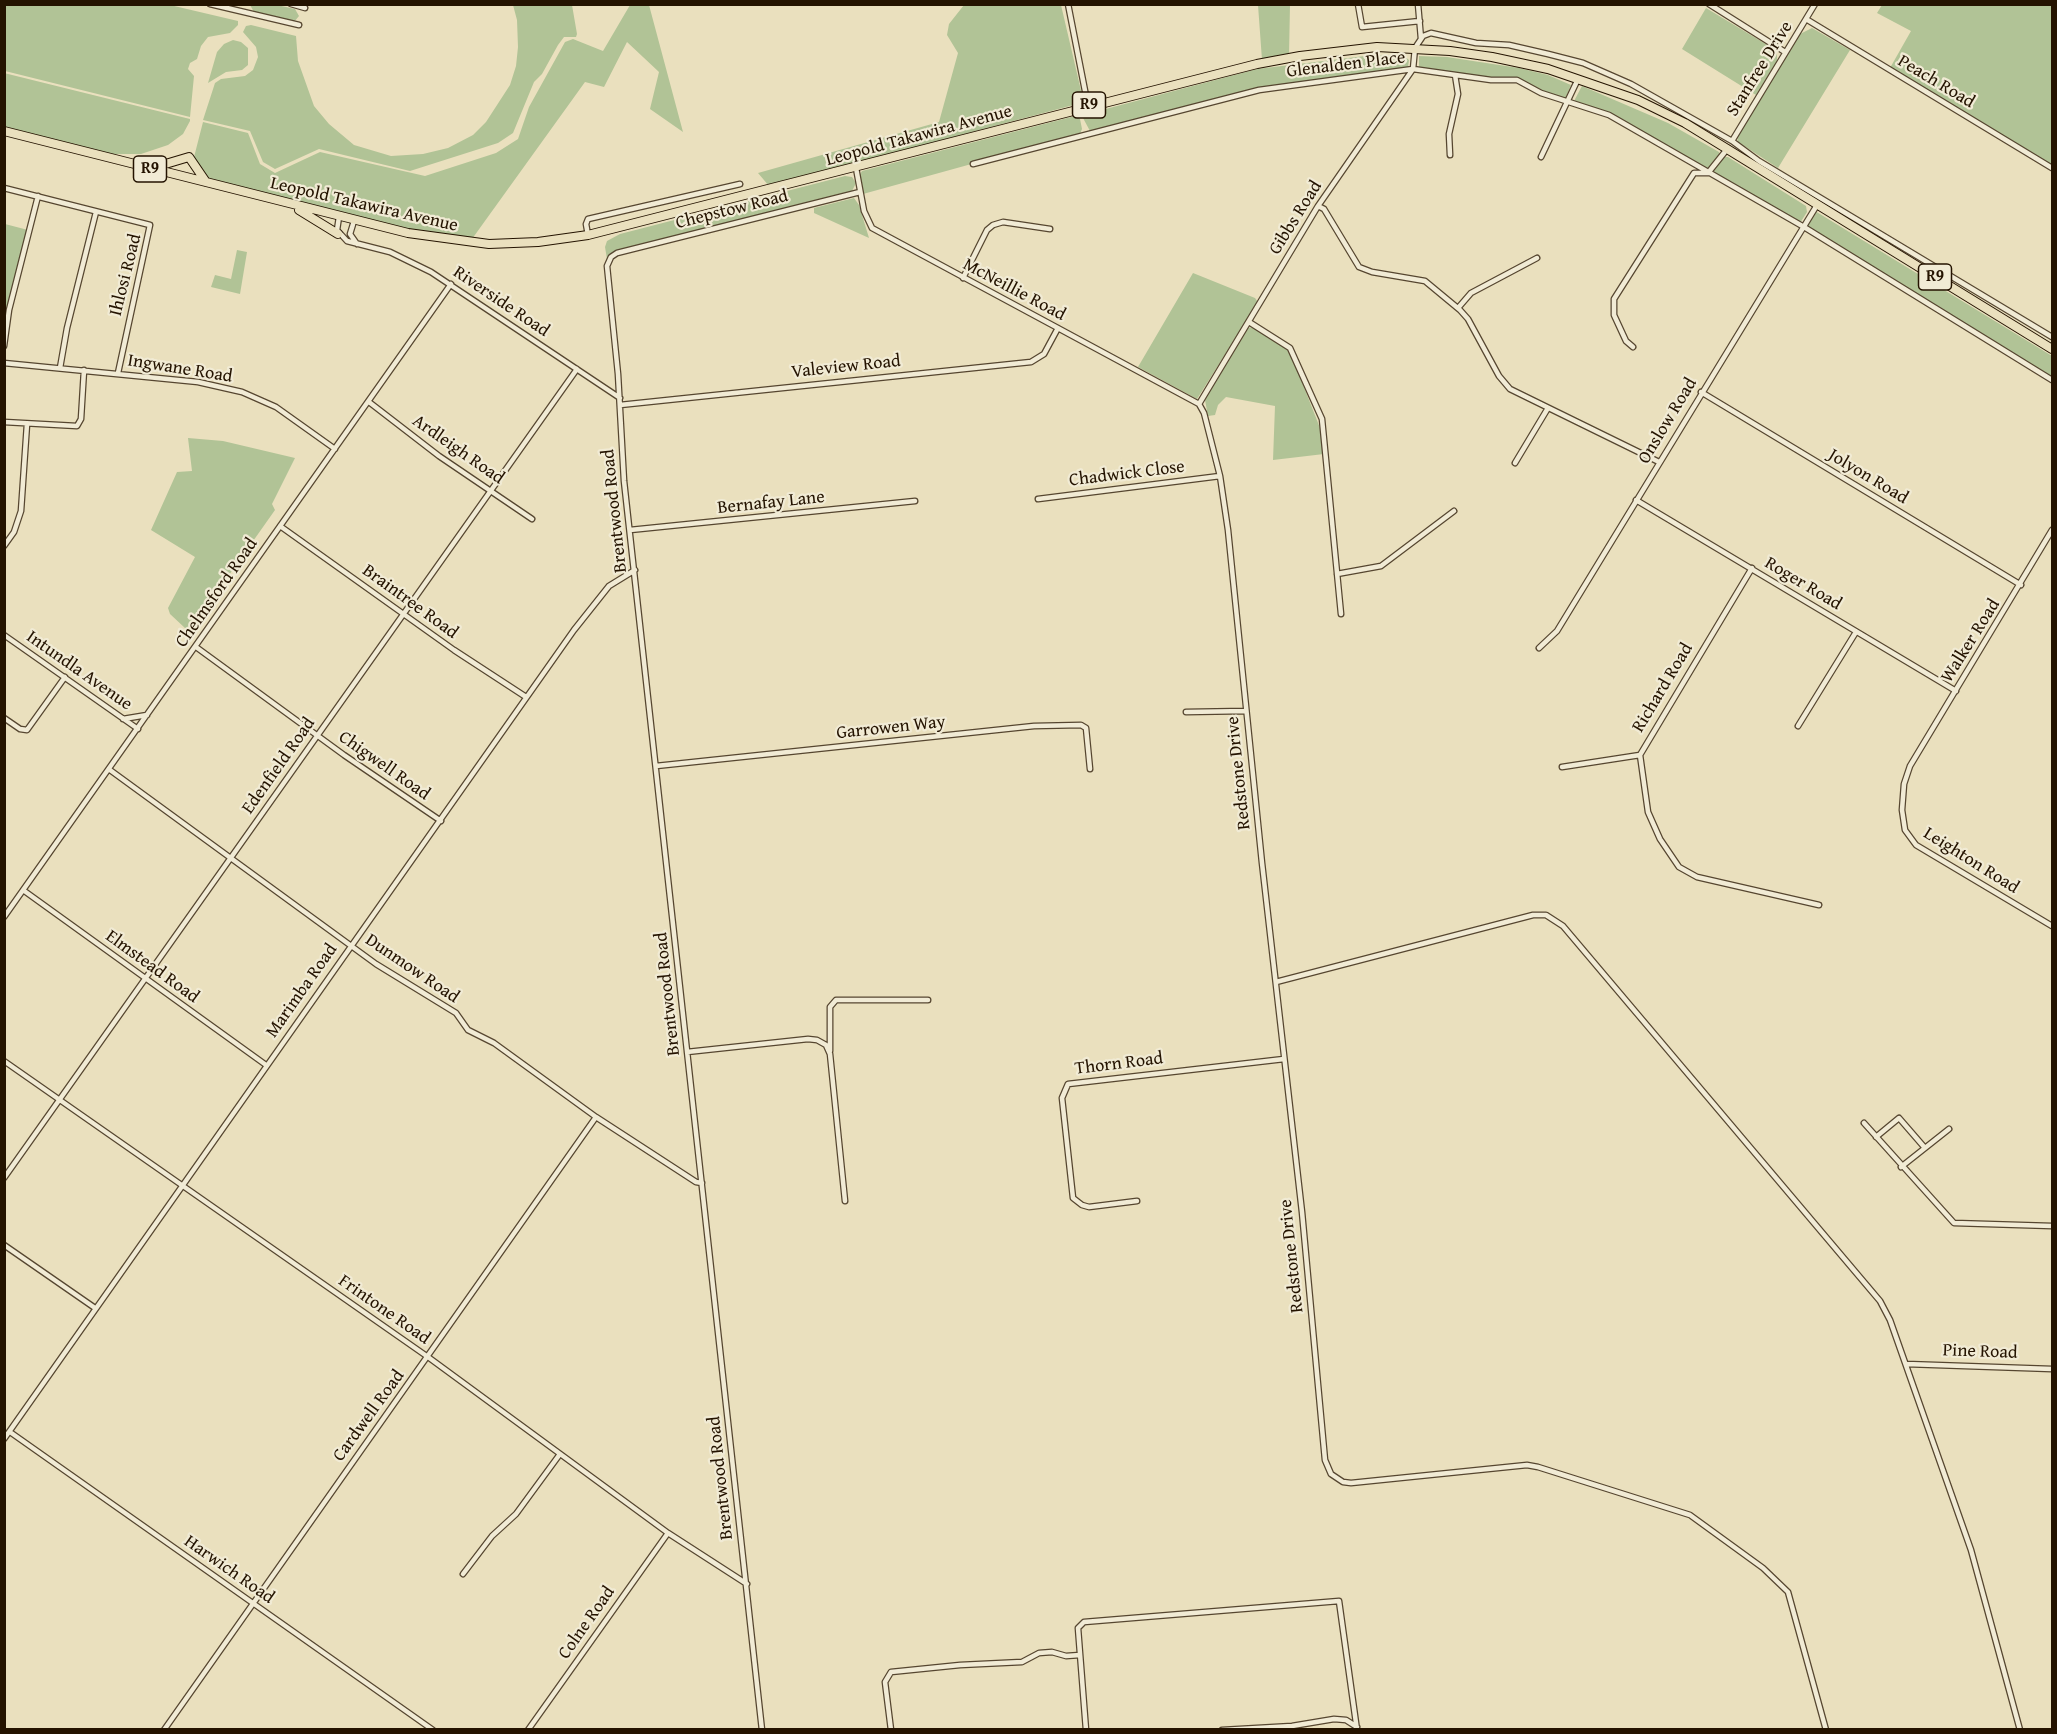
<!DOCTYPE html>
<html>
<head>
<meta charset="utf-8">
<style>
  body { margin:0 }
  #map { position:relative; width:2057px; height:1734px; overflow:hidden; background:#eae0be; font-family:"Gentium Book Plus",serif }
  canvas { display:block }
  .frame { position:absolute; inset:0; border:6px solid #241300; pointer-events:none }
</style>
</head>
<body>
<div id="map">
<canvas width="2057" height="1734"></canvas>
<div class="frame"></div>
</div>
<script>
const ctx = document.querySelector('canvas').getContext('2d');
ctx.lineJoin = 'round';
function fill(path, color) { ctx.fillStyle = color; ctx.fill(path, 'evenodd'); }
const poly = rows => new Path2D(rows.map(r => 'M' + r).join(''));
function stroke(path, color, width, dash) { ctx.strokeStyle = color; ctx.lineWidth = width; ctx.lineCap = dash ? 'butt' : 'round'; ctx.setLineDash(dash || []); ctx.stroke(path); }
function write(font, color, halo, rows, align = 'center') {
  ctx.font = font + ' "Gentium Book Plus",serif'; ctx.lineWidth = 4.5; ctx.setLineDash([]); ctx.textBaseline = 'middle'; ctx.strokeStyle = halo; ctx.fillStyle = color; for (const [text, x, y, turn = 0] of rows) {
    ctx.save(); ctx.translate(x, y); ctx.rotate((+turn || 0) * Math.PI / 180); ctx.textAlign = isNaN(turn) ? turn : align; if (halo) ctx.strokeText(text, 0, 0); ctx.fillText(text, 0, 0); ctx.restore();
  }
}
fill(poly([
  [5,4,170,5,238,21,238,25,230,33,208,37,201,46,197,59,190,63,188,69,194,76,190,117,5,71],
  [250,5,277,5,295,9,299,16,294,22,254,12],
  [513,5,572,5,577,34,576,37,564,37,558,45,542,74,534,82,513,133,498,143,410,171,319,149,275,169,263,162,250,131,203,120,215,83,221,79,245,76,253,70,258,57,256,47,243,32,246,26,251,25,296,36,298,61,314,106,329,124,354,145,391,156,423,154,448,148,473,135,486,122,510,85,516,66,518,47,517,20],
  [630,5,649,5,683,132,650,109,659,72,627,42,604,87,585,82,472,239,415,231,213,181,205,177,193,161,203,122,248,133,260,164,275,173,320,152,425,176,496,153,518,139,529,107,565,42,573,39,603,51],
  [964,5,1061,5,1083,99,1081,103,769,186,758,173,939,122,958,53,947,35,949,24],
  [1258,5,1290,5,1289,56,1262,60],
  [1882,5,2052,5,2052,165,1890,68,1911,31,1877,13],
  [1706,8,1774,49,1777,55,1777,61,1756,95,1682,49],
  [1812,28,1850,50,1778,168,1738,142,1737,137,1800,34],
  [233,40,241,42,248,48,248,65,242,70,226,72,208,83,217,52,224,44],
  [1373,55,1404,56,1409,60,1408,67,1258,88,1090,131,1083,118,1083,115,1257,69],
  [1419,56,1447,57,1519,68,1548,75,1571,85,1565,99,1541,91,1518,79,1491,78,1419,68],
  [4,73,190,119,190,121,183,134,168,145,141,154,111,154,5,129],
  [1582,86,1668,123,1719,152,1719,157,1712,166,1706,170,1610,114,1574,101],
  [1075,116,1080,119,1082,129,1080,134,863,194,859,176,862,171],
  [1724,157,1728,157,1806,206,1807,212,1800,223,1711,173],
  [845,176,852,177,856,183,851,193,610,256,607,259,605,247,607,241,620,234],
  [854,198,859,205,869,238,814,213,814,208],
  [1815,211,2052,356,2052,378,1805,226],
  [5,224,28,230,5,326],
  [237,250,247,252,240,294,211,287,215,275,231,279],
  [1193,273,1255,298,1258,302,1197,399,1138,367],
  [1253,327,1286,347,1291,354,1320,428,1324,454,1273,460,1275,406,1226,397,1218,405,1215,415,1208,416,1205,400,1248,328],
  [188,438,223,441,295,458,272,504,275,510,191,629,185,628,170,614,168,608,195,557,151,530,177,472,192,471]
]), '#b1c396');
const minor = poly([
  [210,4,299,25],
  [291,4,305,8],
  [1068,4,1088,106],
  [1358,4,1362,27,1420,21],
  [1418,4,1421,39],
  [1709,4,1785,52],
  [1806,19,2052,168],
  [1732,141,1815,4],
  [1450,155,1449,134,1458,94,1455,75],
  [1541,157,1578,79],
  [973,164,1259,90,1413,69,1491,80,1517,80,1541,93,1609,115,1804,227,2052,380],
  [856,168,864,211,872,228,1199,404,1204,413,1220,476,1228,530,1262,863,1302,1212,1325,1460,1331,1474,1343,1482,1351,1483,1527,1465,1538,1467,1690,1515,1763,1568,1788,1592,1826,1730],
  [4,188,150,225,118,373],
  [1318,206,1324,209,1359,267,1372,272,1425,281,1460,310,1468,319,1499,376,1510,389,1659,462],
  [339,217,337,230,347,241,390,252,431,272,620,398],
  [354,221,350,234,357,244],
  [588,235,586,224,588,219,740,184],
  [963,278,987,230,993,225,1003,222,1050,229],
  [1458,308,1471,293,1537,258],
  [1249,322,1290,348,1322,419,1341,614],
  [4,346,9,310,38,196],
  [1633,347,1626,341,1614,315,1614,299,1694,173,1708,173,1728,148],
  [4,363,198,382,242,392,276,407,335,449],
  [60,368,67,328,96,212],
  [1701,392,2021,585],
  [369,402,439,456,532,519],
  [1199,404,1318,206,1413,69,1415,48,1423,36,1431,33,1476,43,1509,45,1548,54,1583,63,1631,84,1732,141,1759,161,2052,337],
  [620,405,1031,362,1044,354,1058,328],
  [4,422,77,426,81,419,84,370],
  [1515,463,1548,408],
  [1038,499,1220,476],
  [1636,500,1956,691],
  [280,526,454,650,526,697],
  [630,530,915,501],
  [2052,530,1910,766,1904,784,1902,810,1905,830,1916,845,2052,926],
  [4,546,14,532,21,511,27,424],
  [1337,574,1381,566,1454,511],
  [4,635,138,729],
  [196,647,344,755,441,821],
  [1539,648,1557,631,1817,205],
  [1186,712,1246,711],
  [4,718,20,729,27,730,65,677],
  [123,719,147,715],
  [1798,726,1856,632],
  [1640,755,1648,812,1660,839,1679,867,1697,877,1819,905],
  [656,766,1034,726,1081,725,1086,728,1090,769],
  [1562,767,1640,755,1752,568],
  [110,770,376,964,456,1013,468,1030,494,1043,596,1117,696,1182,702,1183],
  [23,890,266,1065],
  [4,917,451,284],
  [1276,982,1533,915,1546,915,1563,926,1880,1301,1890,1320,1971,1550,2020,1730],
  [830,1051,830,1007,836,1000,928,1000],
  [687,1052,808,1039,817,1040,826,1045,830,1054,845,1201],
  [4,1061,428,1357,668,1533,747,1584],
  [1864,1123,1954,1223,2052,1226],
  [1876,1137,1899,1118,1925,1148],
  [1901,1167,1949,1129],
  [4,1178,577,369],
  [1137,1201,1089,1207,1082,1205,1073,1198,1062,1098,1068,1084,1284,1059],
  [4,1245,95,1308],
  [1906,1364,2052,1369],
  [10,1432,433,1730],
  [4,1439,574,630,609,586,635,570],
  [463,1574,492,1536,516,1514,560,1454],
  [164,1730,596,1117],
  [528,1730,668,1533],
  [762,1730,624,481,618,374,607,266,611,257,617,253,860,192],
  [891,1730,885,1682,891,1672,960,1665,1022,1662,1039,1653,1052,1652,1066,1656,1080,1655],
  [1086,1730,1078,1628,1084,1622,1339,1601,1357,1730],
  [1222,1730,1292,1726,1334,1719,1346,1720,1357,1727]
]);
const trunk = poly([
  [4,131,408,233,489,244,538,242,588,235,1257,64,1300,56,1377,47,1450,51,1492,57,1548,69,1638,100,1685,123,2052,349],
  [152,168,189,157,206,182],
  [299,210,338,234]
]);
stroke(minor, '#564630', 7);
stroke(trunk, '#241300', 10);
stroke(minor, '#f1ebd5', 4.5);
stroke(trunk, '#eae0be', 8);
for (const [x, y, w] of [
  [1089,105,33],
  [150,169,33],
  [1935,277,33]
]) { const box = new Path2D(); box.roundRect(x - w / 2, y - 13, w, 26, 4.5); ctx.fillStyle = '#f1ebd5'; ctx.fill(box); stroke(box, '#241300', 1.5); }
write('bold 16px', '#241300', null, [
  ["R9",1089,105],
  ["R9",150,169],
  ["R9",1935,277]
]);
write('18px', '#241300', '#f1ebd5', [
  ["Glenalden Place",1346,65,-7],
  ["Stanfree Drive",1760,69,-58],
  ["Peach Road",1936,82,31],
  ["Leopold Takawira Avenue",919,136,-15],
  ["Leopold Takawira Avenue",364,205,13],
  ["Chepstow Road",732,210,-14],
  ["Gibbs Road",1296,218,-58],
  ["Ihlosi Road",126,275,-76],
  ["McNeillie Road",1014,290,28],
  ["Riverside Road",501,302,34],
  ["Valeview Road",846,367,-6],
  ["Ingwane Road",180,369,9],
  ["Onslow Road",1668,421,-59],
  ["Ardleigh Road",458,450,35],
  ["Chadwick Close",1127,474,-7],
  ["Jolyon Road",1868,477,31],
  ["Bernafay Lane",771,503,-6],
  ["Brentwood Road",615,511,-96],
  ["Roger Road",1803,584,31],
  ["Chelmsford Road",217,593,-55],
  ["Braintree Road",410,602,36],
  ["Walker Road",1971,641,-58],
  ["Intundla Avenue",79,671,35],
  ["Richard Road",1663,688,-59],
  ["Garrowen Way",891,728,-6],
  ["Edenfield Road",279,766,-55],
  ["Chigwell Road",384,766,35],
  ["Redstone Drive",1239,773,-96],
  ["Leighton Road",1971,861,32],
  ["Elmstead Road",152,967,36],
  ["Dunmow Road",412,969,34],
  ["Marimba Road",302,991,-55],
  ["Brentwood Road",668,994,-96],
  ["Thorn Road",1119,1064,-7],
  ["Redstone Drive",1292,1256,-96],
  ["Frintone Road",384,1310,35],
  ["Pine Road",1980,1352,2],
  ["Cardwell Road",369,1416,-54],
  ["Brentwood Road",721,1478,-96],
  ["Harwich Road",229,1570,35],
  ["Colne Road",587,1623,-55]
]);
</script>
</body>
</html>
